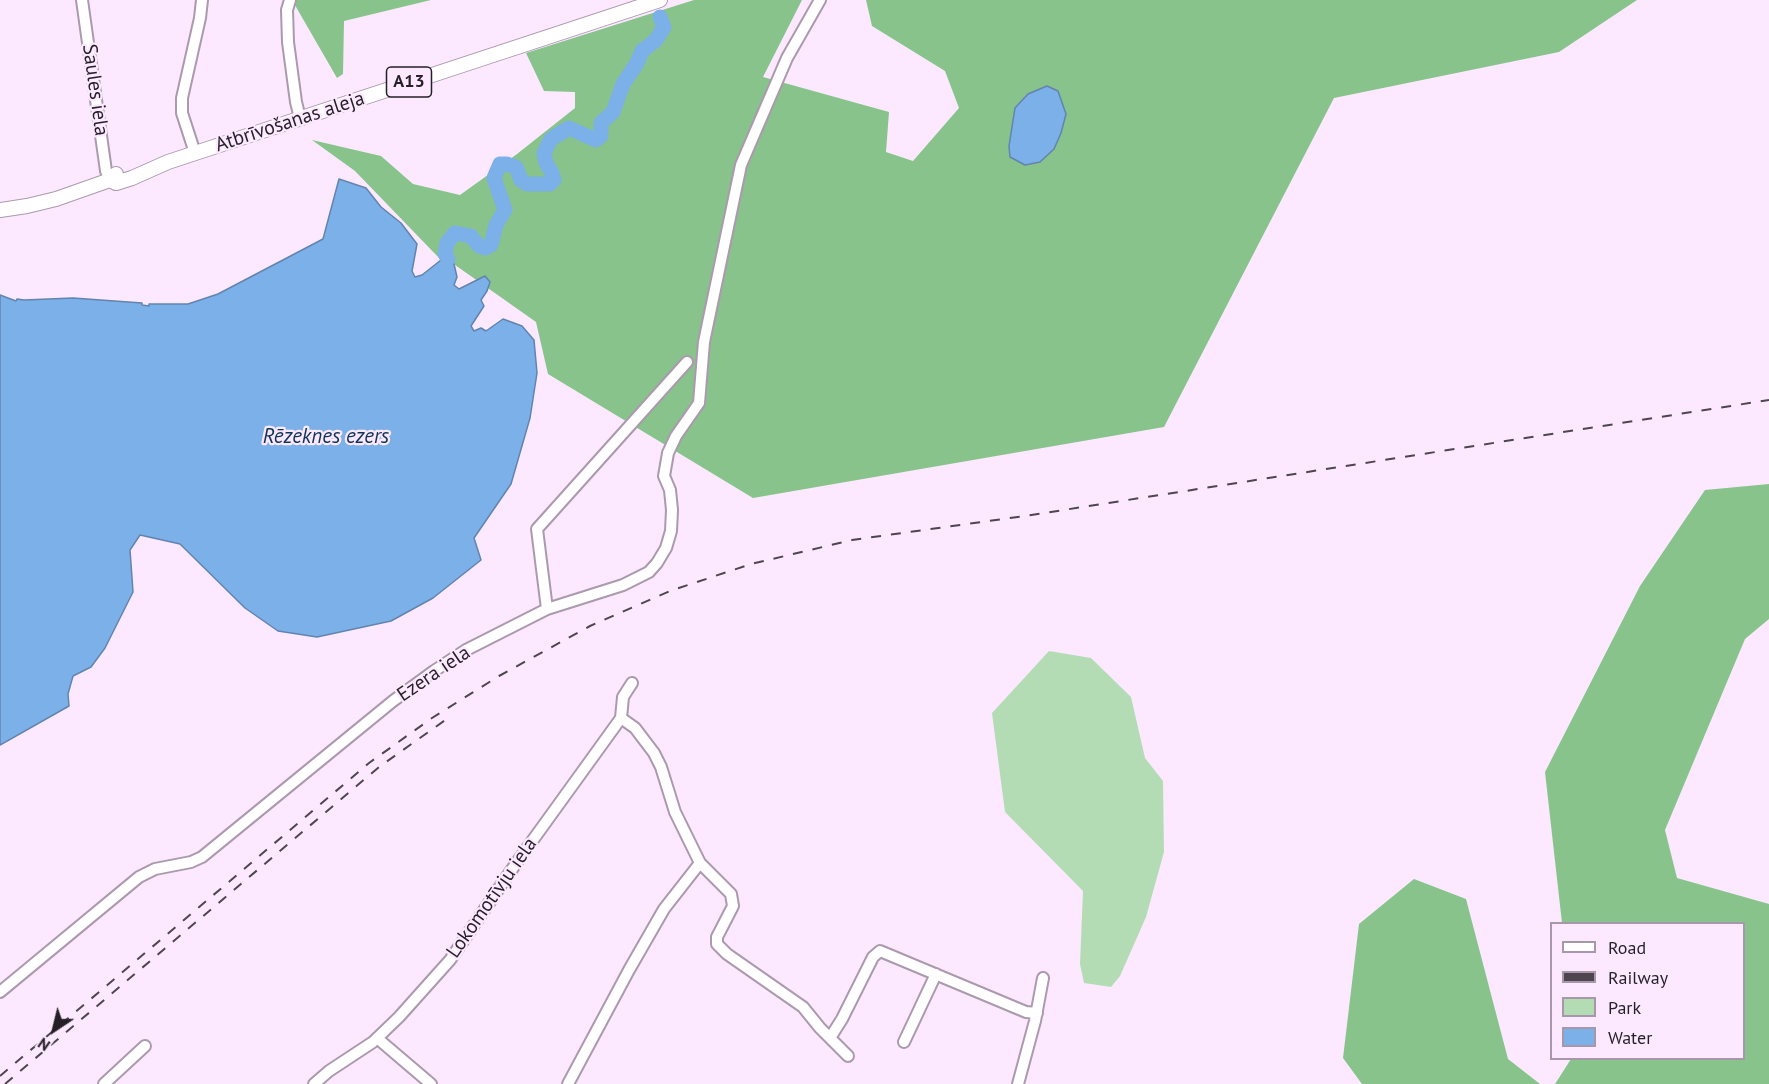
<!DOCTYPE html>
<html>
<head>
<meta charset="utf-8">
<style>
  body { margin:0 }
  #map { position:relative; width:1769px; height:1084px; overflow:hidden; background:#fce9ff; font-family:"PT Sans",sans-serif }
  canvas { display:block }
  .legend { position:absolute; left:1550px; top:922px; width:195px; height:138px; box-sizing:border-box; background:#fce9ff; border:2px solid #a698a9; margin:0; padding:8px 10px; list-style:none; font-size:18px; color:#261f27 }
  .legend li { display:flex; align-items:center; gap:12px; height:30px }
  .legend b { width:30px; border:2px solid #a698a9 }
  .north { position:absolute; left:24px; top:1000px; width:60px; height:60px; -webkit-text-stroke:4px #fce9ff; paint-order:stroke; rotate:215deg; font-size:16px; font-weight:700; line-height:24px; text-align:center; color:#261f27 }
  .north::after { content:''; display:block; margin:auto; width:21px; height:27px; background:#261f27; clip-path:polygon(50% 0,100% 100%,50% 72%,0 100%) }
</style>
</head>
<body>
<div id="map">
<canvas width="1769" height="1084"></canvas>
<ul class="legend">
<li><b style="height:8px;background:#fff"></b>Road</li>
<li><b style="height:8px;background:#4e454f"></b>Railway</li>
<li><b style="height:16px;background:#b3dcb5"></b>Park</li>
<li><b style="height:16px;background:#7cb0e9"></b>Water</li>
</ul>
<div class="north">N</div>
</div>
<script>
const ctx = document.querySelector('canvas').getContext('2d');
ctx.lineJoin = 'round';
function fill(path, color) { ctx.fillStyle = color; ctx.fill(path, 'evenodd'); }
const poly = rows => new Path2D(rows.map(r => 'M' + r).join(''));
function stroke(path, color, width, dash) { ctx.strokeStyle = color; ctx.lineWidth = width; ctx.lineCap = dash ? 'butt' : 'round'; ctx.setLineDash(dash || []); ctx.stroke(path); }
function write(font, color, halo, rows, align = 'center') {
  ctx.font = font + ' "PT Sans",sans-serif'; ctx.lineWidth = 4.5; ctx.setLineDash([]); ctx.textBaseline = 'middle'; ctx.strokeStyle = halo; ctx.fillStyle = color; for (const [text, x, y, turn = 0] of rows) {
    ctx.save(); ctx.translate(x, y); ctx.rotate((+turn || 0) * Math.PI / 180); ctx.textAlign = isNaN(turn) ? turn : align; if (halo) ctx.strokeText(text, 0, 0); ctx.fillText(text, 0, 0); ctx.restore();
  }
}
fill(poly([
  [1049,651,1091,658,1131,697,1145,758,1163,781,1164,852,1146,917,1120,976,1111,987,1084,983,1080,964,1083,891,1005,812,992,713]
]), '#b3dcb5');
fill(poly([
  [292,0,431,0,344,21,343,74,337,78],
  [694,0,802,0,763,77,889,112,886,152,913,161,959,108,945,71,872,26,866,0,1637,0,1559,52,1334,98,1164,427,753,498,548,374,536,322,448,260,441,260,355,171,312,140,381,156,413,184,460,195,517,154,575,108,575,92,544,91,526,53],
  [1769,484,1769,619,1745,639,1665,830,1677,878,1769,904,1769,1084,1555,1084,1571,1059,1744,1058,1744,924,1562,923,1545,772,1640,586,1705,490],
  [1414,879,1466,899,1508,1059,1540,1084,1362,1084,1343,1058,1359,924]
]), '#87c38b');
const water = poly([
  [1047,86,1058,91,1066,114,1061,133,1054,149,1040,162,1025,165,1010,157,1009,146,1015,108,1028,94,1047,86],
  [339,179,366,188,381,207,401,223,417,244,412,271,415,277,422,275,441,260,448,259,454,264,457,277,454,285,459,289,485,276,490,282,487,291,481,300,484,306,471,326,474,331,481,328,486,331,503,319,522,326,534,340,537,373,530,418,511,484,474,538,481,560,433,598,391,621,317,637,278,631,245,608,180,544,140,535,130,550,133,592,105,648,91,667,73,676,68,694,69,706,0,745,0,295,16,301,17,299,24,300,73,298,142,303,142,305,149,306,149,304,188,304,218,294,323,239,339,179]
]);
fill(water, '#7cb0e9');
stroke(water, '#6284af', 1.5);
stroke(poly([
  [448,259,445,254,447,243,455,233,471,236,478,245,485,248,491,245,496,225,505,210,494,178,500,164,507,164,516,167,521,180,527,184,550,184,554,180,552,173,546,163,544,153,551,139,569,128,596,140,601,136,601,123,613,112,623,84,637,63,642,51,656,40,664,27,660,17]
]), '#7cb0e9', 15);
const minor = poly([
  [82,0,106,171,110,180],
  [290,0,287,10,288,42,296,102,300,118],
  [195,153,182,113,182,98,200,18,202,0],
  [547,609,537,529,687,362],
  [621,718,635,728,654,753,661,767,675,812,700,863,731,894,733,906,717,937,717,944,727,954,803,1007,820,1028,848,1056],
  [0,992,139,877,155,869,191,862,202,857,393,701,434,671,466,650,547,609,623,585,649,572,657,563,666,548,671,531,672,510,670,490,664,476,668,453,676,436,699,403,704,342,741,165,787,58,820,0],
  [377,1038,431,1084],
  [830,1038,842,1019,873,957,880,951,1026,1012,1037,1013],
  [904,1042,936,974],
  [104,1084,145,1046],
  [314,1084,329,1071,373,1042,399,1017,450,960,517,862,621,718,623,697,632,683],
  [568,1084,629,970,664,909,700,863],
  [1018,1084,1035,1021,1043,978]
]);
const major = poly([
  [110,180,116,183,132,178,168,162,660,0],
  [0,210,27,206,56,199,110,180,116,174]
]);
stroke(minor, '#ab99ae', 14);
stroke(major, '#ab99ae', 16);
stroke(minor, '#fff', 10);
stroke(major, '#fff', 14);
stroke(poly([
  [0,1076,369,763,432,718,499,676,590,626,670,591,751,564,852,540,1025,516,1769,400],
  [5,1084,379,767,451,716]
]), '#4e454f', 2, [10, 10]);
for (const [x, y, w] of [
  [409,82,45]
]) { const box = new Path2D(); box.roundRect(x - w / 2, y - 15, w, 30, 4.5); ctx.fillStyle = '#fce9ff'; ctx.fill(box); stroke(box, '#261f27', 1.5); }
write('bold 18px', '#261f27', null, [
  ["A13",409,82]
]);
write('20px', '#261f27', '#fce9ff', [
  ["Saules iela",95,90,82],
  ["Atbrīvošanas aleja",290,122,-18],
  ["Ezera iela",434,674,-34],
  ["Lokomotīvju iela",492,898,-55]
]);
write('italic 21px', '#0e3358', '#fce9ff', [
  ["Rēzeknes ezers",326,437]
]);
</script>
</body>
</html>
